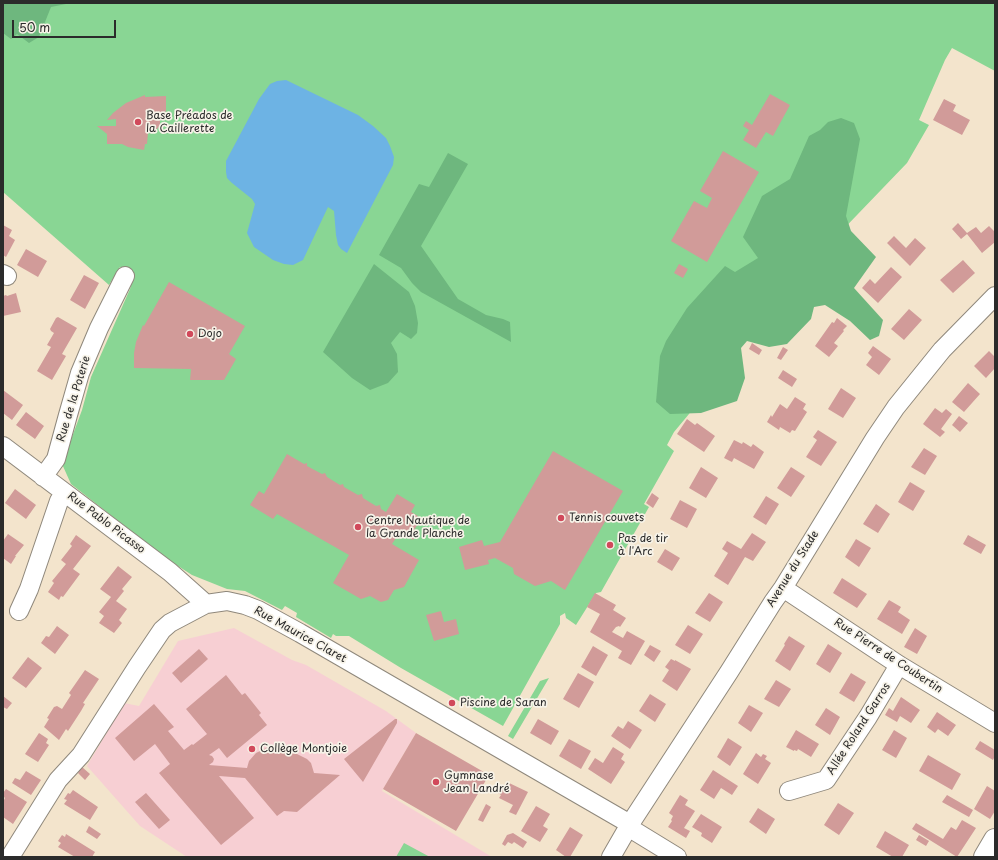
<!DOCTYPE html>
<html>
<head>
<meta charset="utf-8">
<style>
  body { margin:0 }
  #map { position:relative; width:998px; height:860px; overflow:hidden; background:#f3e4cc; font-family:"Playpen Sans",sans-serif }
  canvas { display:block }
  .frame { position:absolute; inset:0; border:4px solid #2b2b2b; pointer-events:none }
  .scale { position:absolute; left:12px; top:20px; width:104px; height:18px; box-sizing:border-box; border:2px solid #2b2b2b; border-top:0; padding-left:5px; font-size:12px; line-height:14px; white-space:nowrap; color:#2b2b2b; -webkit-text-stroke:3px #f7f3e8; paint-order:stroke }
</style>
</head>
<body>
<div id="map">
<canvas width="998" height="860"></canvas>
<div class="frame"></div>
<div class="scale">50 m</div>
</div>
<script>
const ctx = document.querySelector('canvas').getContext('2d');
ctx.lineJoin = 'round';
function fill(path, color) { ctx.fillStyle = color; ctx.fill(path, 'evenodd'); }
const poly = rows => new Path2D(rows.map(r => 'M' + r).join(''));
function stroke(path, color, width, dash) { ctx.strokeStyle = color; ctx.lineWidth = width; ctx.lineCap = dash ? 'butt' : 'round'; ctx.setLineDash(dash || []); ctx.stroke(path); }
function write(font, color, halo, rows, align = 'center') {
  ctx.font = font + ' "Playpen Sans",sans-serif'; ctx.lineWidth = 3.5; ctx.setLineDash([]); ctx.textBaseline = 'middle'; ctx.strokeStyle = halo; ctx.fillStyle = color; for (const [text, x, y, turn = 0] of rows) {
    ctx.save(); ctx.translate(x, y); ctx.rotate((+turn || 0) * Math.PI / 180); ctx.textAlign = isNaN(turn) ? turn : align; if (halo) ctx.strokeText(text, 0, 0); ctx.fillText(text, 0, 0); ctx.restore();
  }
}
fill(poly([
  [234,628,292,660,306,665,386,711,416,733,382,791,492,857,187,857,140,826,87,766,124,703,139,706,178,641]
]), '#f7cfd3');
fill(poly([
  [3,3,995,3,995,71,952,48,945,60,919,120,929,125,907,163,732,345,689,414,674,432,667,445,674,451,644,504,649,507,601,592,596,593,576,625,566,618,565,613,560,616,560,624,503,726,401,668,349,636,336,636,333,634,331,638,296,617,297,613,285,606,282,610,245,591,227,589,192,575,164,557,71,484,62,464,82,410,91,377,130,289,134,275,120,267,109,285,3,192],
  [549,678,513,739,508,736,540,681],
  [404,843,430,857,396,857]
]), '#89d694');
fill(poly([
  [3,3,71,3,51,7,39,37,29,43,17,34,11,39,3,33],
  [841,118,854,123,860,139,846,216,851,231,876,257,854,288,883,320,879,336,870,340,850,321,825,305,814,307,811,319,787,344,769,347,747,341,741,348,745,378,737,401,701,413,670,414,656,402,660,356,666,341,687,308,725,266,735,272,758,258,743,237,762,196,790,179,809,136,820,130,828,122],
  [448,153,468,164,421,246,458,299,486,315,503,319,510,322,511,342,421,292,412,283,401,268,379,255,419,184,429,187],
  [374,264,409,292,415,306,418,323,417,333,411,339,400,332,391,343,397,354,398,372,388,383,370,390,352,378,323,352]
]), '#6eb77e');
fill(poly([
  [286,80,358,115,373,126,386,138,390,146,394,157,393,165,347,253,341,249,338,245,336,235,334,211,328,207,303,260,293,265,284,264,273,260,254,247,247,233,255,204,252,199,232,183,227,178,226,172,226,161,259,99,270,84,277,81]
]), '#6db3e4');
fill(poly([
  [770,94,790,105,773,136,766,132,756,148,743,140,749,130,743,126,746,121,752,125],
  [145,95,145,97,166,96,166,111,160,117,160,125,158,128,152,133,148,133,147,144,145,144,144,150,128,147,122,144,107,144,107,134,97,126,116,126,116,119,107,120,113,113,126,103],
  [944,99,956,105,953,111,970,120,962,135,933,120],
  [723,151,759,172,707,262,671,241,694,201,707,208,712,198,700,191],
  [958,223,967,233,976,227,981,233,989,226,995,232,995,242,982,253,967,234,961,239,952,229],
  [3,225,12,230,9,236,15,240,6,257,3,255],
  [894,236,906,248,915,238,926,248,910,266,887,243],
  [26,249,47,261,38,277,17,265],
  [963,260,975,273,953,293,940,280],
  [679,264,688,269,683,278,674,273],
  [891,267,902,277,878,303,862,288,870,279,875,284],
  [84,275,99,283,85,309,70,300],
  [169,282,245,326,229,354,236,359,224,380,190,380,191,369,134,368,134,353,136,342,143,325,144,326],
  [16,293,21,312,3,316,3,296,6,295,7,296],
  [909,309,922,320,904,340,891,329],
  [58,317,77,328,62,354,66,356,52,380,37,371,51,347,47,345,54,333,51,331,50,329,56,318],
  [837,318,847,326,843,330,844,331,834,343,838,346,829,357,815,346,832,322,834,323],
  [752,343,762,350,759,355,749,349],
  [873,346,891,359,879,375,866,365,872,357,868,353],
  [783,347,788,350,781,360,777,358],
  [989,351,995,357,995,368,986,378,974,366],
  [783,370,797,379,792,387,778,378],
  [968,383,980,394,964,412,952,402],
  [841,388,856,398,843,418,828,409],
  [3,390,23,405,12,420,3,413],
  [795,397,806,404,803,409,807,412,795,431,792,430,790,433,780,427,779,430,767,422,771,415,772,417,780,404,787,409],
  [935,408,942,413,946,409,952,414,941,429,945,432,940,437,923,424],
  [26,412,44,426,35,439,16,425],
  [959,416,968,423,960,432,952,425],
  [687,419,695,425,697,423,715,436,704,452,677,434],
  [818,430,837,442,821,466,806,457,817,440,813,437],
  [734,440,742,444,743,442,751,447,753,444,764,452,754,469,734,458,732,462,724,458],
  [924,448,937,456,925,475,911,467],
  [553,451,623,491,565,590,551,581,535,586,514,574,513,568,495,558,488,560,489,564,465,570,459,547,482,540,484,546,500,542],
  [287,454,304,464,307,463,307,466,322,474,325,473,327,477,340,485,343,484,344,487,358,495,362,494,363,498,376,506,380,505,381,509,386,512,397,494,415,505,411,512,418,516,414,522,418,524,414,530,417,533,413,540,400,532,392,544,419,560,404,587,394,590,388,600,381,602,370,596,361,599,333,583,349,555,277,514,273,519,250,505,259,491,264,494],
  [701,467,718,478,706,498,689,488],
  [791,467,805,476,791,497,777,488],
  [910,482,925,491,913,511,898,502],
  [15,489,36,505,26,519,5,503],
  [652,493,659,498,653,508,646,503],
  [766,496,779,504,766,525,753,517],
  [680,500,697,509,687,528,670,519],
  [876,504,890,514,878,533,863,524],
  [752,533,766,542,753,561,745,557,728,585,714,576,728,553,722,549,727,541,741,549],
  [8,534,24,545,15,556,16,556,11,564,3,558,3,541],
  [76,535,91,546,73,569,80,574,63,597,61,596,59,600,48,592,54,583,52,581,66,564,61,560,72,546,70,544],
  [968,535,986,545,981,554,963,544],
  [856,539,871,548,859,567,845,557],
  [665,549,680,558,672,571,657,562],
  [118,566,132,577,122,589,124,591,116,601,127,609,119,620,122,623,114,633,99,623,104,616,99,612,111,597,100,589],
  [842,578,867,594,857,608,833,593],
  [595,593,616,605,613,610,626,618,620,627,619,626,616,627,612,632,623,638,627,631,645,641,631,665,618,658,622,651,590,632,600,614,587,607],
  [709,593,723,602,710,622,695,613],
  [889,600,901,607,898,612,910,620,902,634,877,619],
  [441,611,444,622,456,619,459,634,434,641,426,615],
  [688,625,703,634,690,654,675,645],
  [57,626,69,635,55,654,41,643,46,636,49,637],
  [915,628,927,636,917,654,904,647],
  [789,636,805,646,790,671,775,661,785,645,784,644],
  [828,644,842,653,830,673,816,664],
  [650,645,661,651,654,662,644,655],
  [593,646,608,655,596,676,581,667],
  [199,649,208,659,181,683,172,673],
  [28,657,42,668,26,688,12,678],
  [671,659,675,661,675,660,691,669,677,691,662,681,669,670,665,667],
  [85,670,99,679,83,703,85,704,81,711,68,731,66,729,59,740,44,727,49,719,47,718,54,707,57,706,62,709,71,695,69,693],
  [578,673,594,682,579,708,563,699],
  [851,673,866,682,854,702,839,693],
  [226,675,242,695,245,693,261,713,259,715,267,725,227,758,219,748,209,755,212,756,214,759,213,762,209,765,247,768,249,761,256,753,270,746,283,745,289,746,289,750,307,759,311,763,314,773,340,775,297,812,284,811,277,816,245,778,219,776,254,818,221,845,159,773,170,764,155,744,134,761,115,738,154,704,174,727,168,731,184,750,192,744,193,745,207,734,186,709],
  [776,680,791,689,779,707,764,699],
  [650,694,666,704,655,722,639,711],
  [3,696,12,703,7,709,3,707],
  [901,697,920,710,911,723,900,716,897,722,885,715,889,708,893,711],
  [749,705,763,713,751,732,738,723],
  [826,708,840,717,830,735,815,725],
  [937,712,956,725,948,736,938,729,935,733,927,727],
  [395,719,397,719,397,723,363,782,344,759],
  [538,719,559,731,551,745,530,733],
  [628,721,642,730,630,749,611,736,618,726,623,729],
  [796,730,819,744,811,757,798,749,797,751,794,750,794,751,786,747],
  [894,730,907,738,896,758,882,750],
  [39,733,48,739,46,743,49,745,38,762,25,754],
  [416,733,489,775,456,831,383,789],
  [728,738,742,747,730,766,717,757],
  [569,739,591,751,581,769,559,756],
  [980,741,995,750,995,756,993,760,975,749],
  [613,747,624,754,621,759,625,762,611,784,588,769,595,758,603,763],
  [756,753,761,757,763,754,767,756,765,759,771,763,758,784,743,774],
  [928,755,961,774,952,790,919,771],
  [82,767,90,774,85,780,78,773],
  [713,770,738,786,732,795,721,788,714,799,700,790],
  [26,771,41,780,31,795,12,783,15,778,20,780],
  [507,782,528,792,516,815,509,812,513,805,499,798,501,795,498,793,502,785,505,787],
  [987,786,995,791,995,811,990,819,974,809],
  [6,789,27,802,13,824,3,817,3,802,5,798,3,796,3,793],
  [73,790,98,807,90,820,64,804,67,800,64,799,68,793,70,794],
  [146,793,170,820,159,829,135,802],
  [680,795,688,800,685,805,695,811,684,828,690,831,686,838,668,827,672,821,671,820,673,816,669,813],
  [947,795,973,810,969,817,942,802],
  [838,803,854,813,839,835,824,825],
  [486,804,491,807,483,822,478,820],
  [536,806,550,814,543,826,548,829,540,842,521,831],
  [758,808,775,819,766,834,749,822],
  [701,814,722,827,712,843,701,836,702,833,692,827],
  [962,820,976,828,957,857,912,829,916,823,943,839,951,827,956,830],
  [89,826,101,834,97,839,86,832],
  [570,827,583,835,570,857,566,857,556,850],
  [885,831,909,845,902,857,893,857,876,847],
  [513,833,527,842,523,848,514,842,512,844,508,842,505,846,502,844,507,835],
  [66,834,95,852,92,857,75,857,58,847,61,843,58,841,62,835,65,837],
  [919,835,929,841,926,846,916,840]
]), '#d19b99');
const minor = poly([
  [3,274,7,276],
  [3,446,170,572,206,604],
  [43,477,56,459,68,415,80,373,99,328,125,276],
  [783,588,899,665,995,723],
  [19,611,29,589,59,501,65,493],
  [789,791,826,780,868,717,899,665],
  [628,827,677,857],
  [10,857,58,780,81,755,137,667,162,630,170,623,206,604,227,601,245,605,258,610,300,633,630,824],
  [611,857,630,824,729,672,773,602,783,588,875,438,896,407,942,350,995,296]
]);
const major = poly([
  [985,857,995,840]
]);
stroke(minor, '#8f887c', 20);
stroke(major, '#8f887c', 24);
stroke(minor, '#fff', 18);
stroke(major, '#fff', 22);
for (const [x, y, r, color] of [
  [138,122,4,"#d1495b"],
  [190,334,4,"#d1495b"],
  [561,518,4,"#d1495b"],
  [358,527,4,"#d1495b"],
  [610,545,4,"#d1495b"],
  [452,703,4,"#d1495b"],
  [252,749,4,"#d1495b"],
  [436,782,4,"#d1495b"]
]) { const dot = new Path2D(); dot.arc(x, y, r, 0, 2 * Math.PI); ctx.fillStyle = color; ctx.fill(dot); stroke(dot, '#f7f3e8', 1.5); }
write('11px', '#2b2b2b', '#f7f3e8', [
  ["Base Préados de",146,116],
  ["la Caillerette",146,129],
  ["Dojo",198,334],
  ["Tennis couvets",569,518],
  ["Centre Nautique de",366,521],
  ["la Grande Planche",366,534],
  ["Pas de tir",618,539],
  ["à l'Arc",618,552],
  ["Piscine de Saran",460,703],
  ["Collège Montjoie",260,749],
  ["Gymnase",444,776],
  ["Jean Landré",444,789]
], 'left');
write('11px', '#2b2b2b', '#f7f3e8', [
  ["Rue de la Poterie",74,399,-73],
  ["Rue Pablo Picasso",106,523,37],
  ["Avenue du Stade",793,569,-58],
  ["Rue Maurice Claret",300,635,29],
  ["Rue Pierre de Coubertin",888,656,33],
  ["Allée Roland Garros",859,729,-57]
]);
</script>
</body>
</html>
